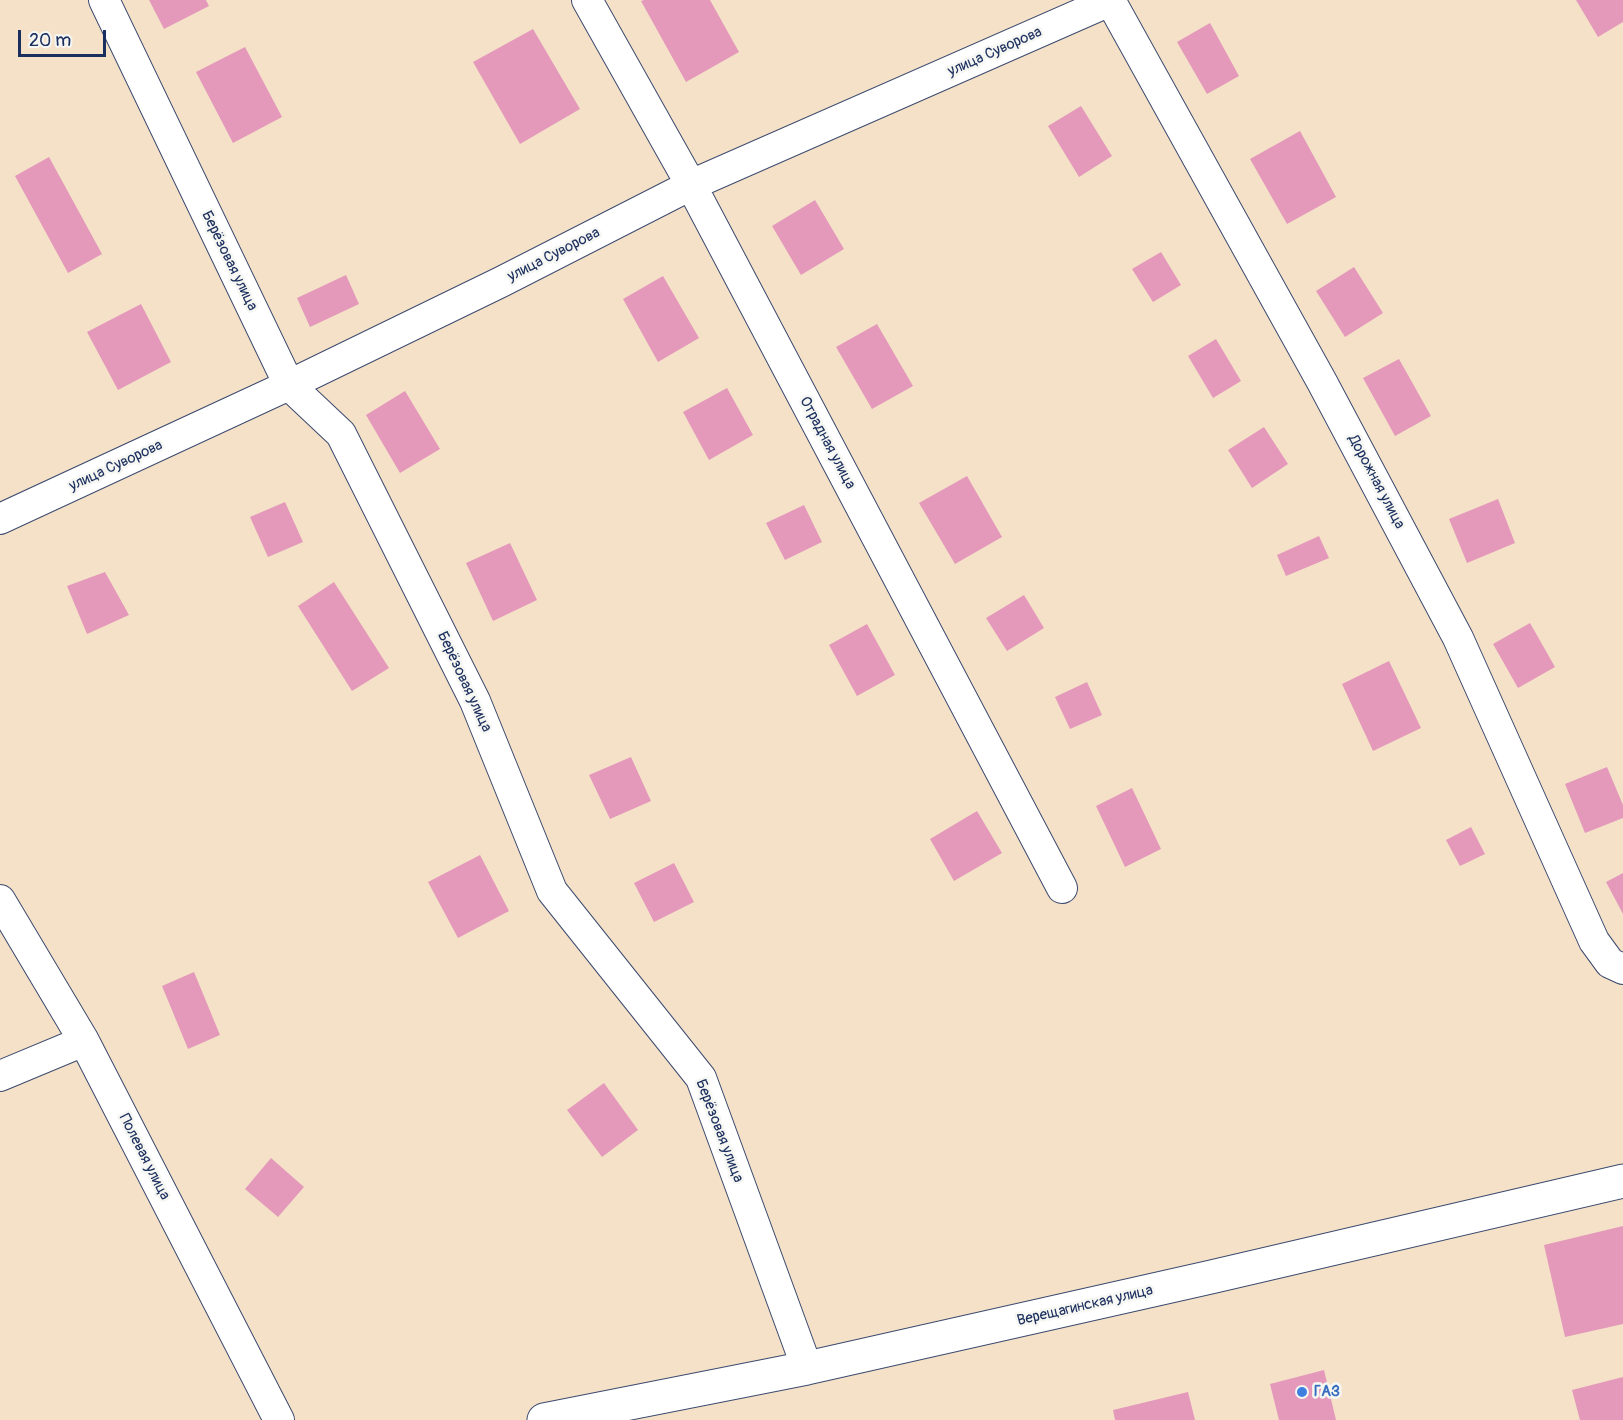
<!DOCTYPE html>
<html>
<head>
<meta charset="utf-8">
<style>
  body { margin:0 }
  #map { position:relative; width:1623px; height:1420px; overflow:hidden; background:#f4e1c8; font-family:Pangolin,sans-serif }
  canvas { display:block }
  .scale { position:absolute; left:18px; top:30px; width:88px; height:27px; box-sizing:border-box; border:3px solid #1b2f5e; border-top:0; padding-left:8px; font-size:18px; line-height:21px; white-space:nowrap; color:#1b2f5e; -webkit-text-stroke:4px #f6f6f2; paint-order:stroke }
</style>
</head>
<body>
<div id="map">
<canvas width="1623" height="1420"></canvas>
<div class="scale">20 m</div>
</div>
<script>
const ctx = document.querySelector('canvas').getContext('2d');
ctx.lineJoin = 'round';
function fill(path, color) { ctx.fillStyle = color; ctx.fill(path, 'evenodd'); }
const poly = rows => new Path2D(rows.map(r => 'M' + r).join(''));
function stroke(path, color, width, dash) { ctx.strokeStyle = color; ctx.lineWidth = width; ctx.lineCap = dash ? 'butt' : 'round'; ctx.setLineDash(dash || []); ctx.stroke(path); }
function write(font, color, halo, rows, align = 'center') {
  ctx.font = font + ' Pangolin,sans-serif'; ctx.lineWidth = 5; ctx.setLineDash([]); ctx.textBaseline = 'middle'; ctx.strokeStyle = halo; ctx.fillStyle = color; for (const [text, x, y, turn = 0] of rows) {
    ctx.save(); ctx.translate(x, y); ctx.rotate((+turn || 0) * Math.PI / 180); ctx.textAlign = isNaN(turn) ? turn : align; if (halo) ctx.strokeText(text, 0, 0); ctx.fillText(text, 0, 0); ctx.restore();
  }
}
fill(poly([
  [149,0,206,0,209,6,164,29],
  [644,0,710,0,739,52,686,82,641,1],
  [1576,0,1623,0,1623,22,1598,37],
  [1210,23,1239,76,1207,94,1177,42],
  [533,29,580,109,520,144,473,62],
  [245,47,282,117,233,143,196,72],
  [1081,106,1112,156,1079,177,1048,126],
  [1300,131,1336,197,1287,224,1250,159],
  [49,157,102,254,68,273,15,176],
  [815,200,844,249,801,275,772,226],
  [1161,252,1181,285,1153,302,1132,269],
  [1354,267,1383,313,1345,337,1316,291],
  [346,275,359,304,310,327,297,298],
  [663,276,699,338,658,362,623,299],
  [141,304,171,362,118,390,87,332],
  [877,324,913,386,872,409,836,347],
  [1216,339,1241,381,1213,398,1188,356],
  [1399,359,1431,416,1395,436,1363,378],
  [727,388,753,435,709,460,683,412],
  [405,391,440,449,400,473,366,415],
  [1264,427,1288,464,1252,488,1228,450],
  [967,476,1002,537,955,564,919,503],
  [1498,499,1515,543,1467,563,1449,519],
  [285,502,303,542,268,557,250,517],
  [804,505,822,542,785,560,766,523],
  [1319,536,1329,558,1286,576,1277,555],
  [510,543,537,600,493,621,466,563],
  [105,572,129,615,87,634,67,586],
  [334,582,389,668,352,691,298,606],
  [1024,595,1044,628,1007,651,986,618],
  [1530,623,1555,667,1518,688,1493,644],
  [867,624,895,675,857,696,829,645],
  [1389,661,1421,728,1373,751,1342,684],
  [1087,682,1102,715,1070,729,1055,697],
  [631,757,651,801,610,819,589,775],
  [1607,767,1623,805,1623,818,1585,833,1565,784],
  [1132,788,1161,849,1125,867,1096,806],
  [977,811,1002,853,954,881,930,839],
  [1471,827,1485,854,1460,866,1446,840],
  [480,855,509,911,458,938,428,882],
  [674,863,694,902,654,922,634,883],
  [1623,873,1623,914,1606,882],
  [194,972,220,1035,188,1049,162,986],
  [604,1083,638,1130,602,1157,567,1110],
  [271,1158,304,1187,278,1217,245,1189],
  [1623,1226,1623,1324,1565,1337,1544,1245],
  [1324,1370,1336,1420,1279,1420,1270,1384],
  [1623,1377,1623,1420,1580,1420,1572,1390],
  [1188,1392,1195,1420,1115,1420,1113,1410]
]), '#e499bb');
const street = poly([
  [104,0,289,385,341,434,475,701,552,891,701,1078,807,1368],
  [587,0,691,185,1062,888],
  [1110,0,1322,382,1458,638,1594,941,1610,963,1623,969],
  [0,519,289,385,501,282,691,185,1112,0],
  [0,900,84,1041,279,1420],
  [0,1076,84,1041]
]);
const secondary = poly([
  [544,1420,807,1368,1211,1277,1623,1181]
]);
stroke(street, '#3c4a6e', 32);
stroke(secondary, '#3c4a6e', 35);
stroke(street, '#fff', 30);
stroke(secondary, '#fff', 33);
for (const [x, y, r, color] of [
  [1302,1392,6,"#3f7fe0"]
]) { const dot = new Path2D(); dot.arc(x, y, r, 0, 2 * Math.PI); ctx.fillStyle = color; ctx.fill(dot); stroke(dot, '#f6f6f2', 2); }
write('15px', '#1b2f5e', '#f6f6f2', [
  ["улица Суворова",995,52,-24],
  ["улица Суворова",554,255,-27],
  ["Берёзовая улица",229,261,64],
  ["Отрадная улица",827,443,62],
  ["улица Суворова",116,466,-25],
  ["Дорожная улица",1376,482,62],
  ["Берёзовая улица",464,682,65],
  ["Берёзовая улица",719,1131,69],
  ["Полевая улица",144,1157,63],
  ["Верещагинская улица",1085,1306,-13]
]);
write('bold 15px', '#366cbe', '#f6f6f2', [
  ["ГАЗ",1314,1392]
], 'left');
</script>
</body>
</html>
